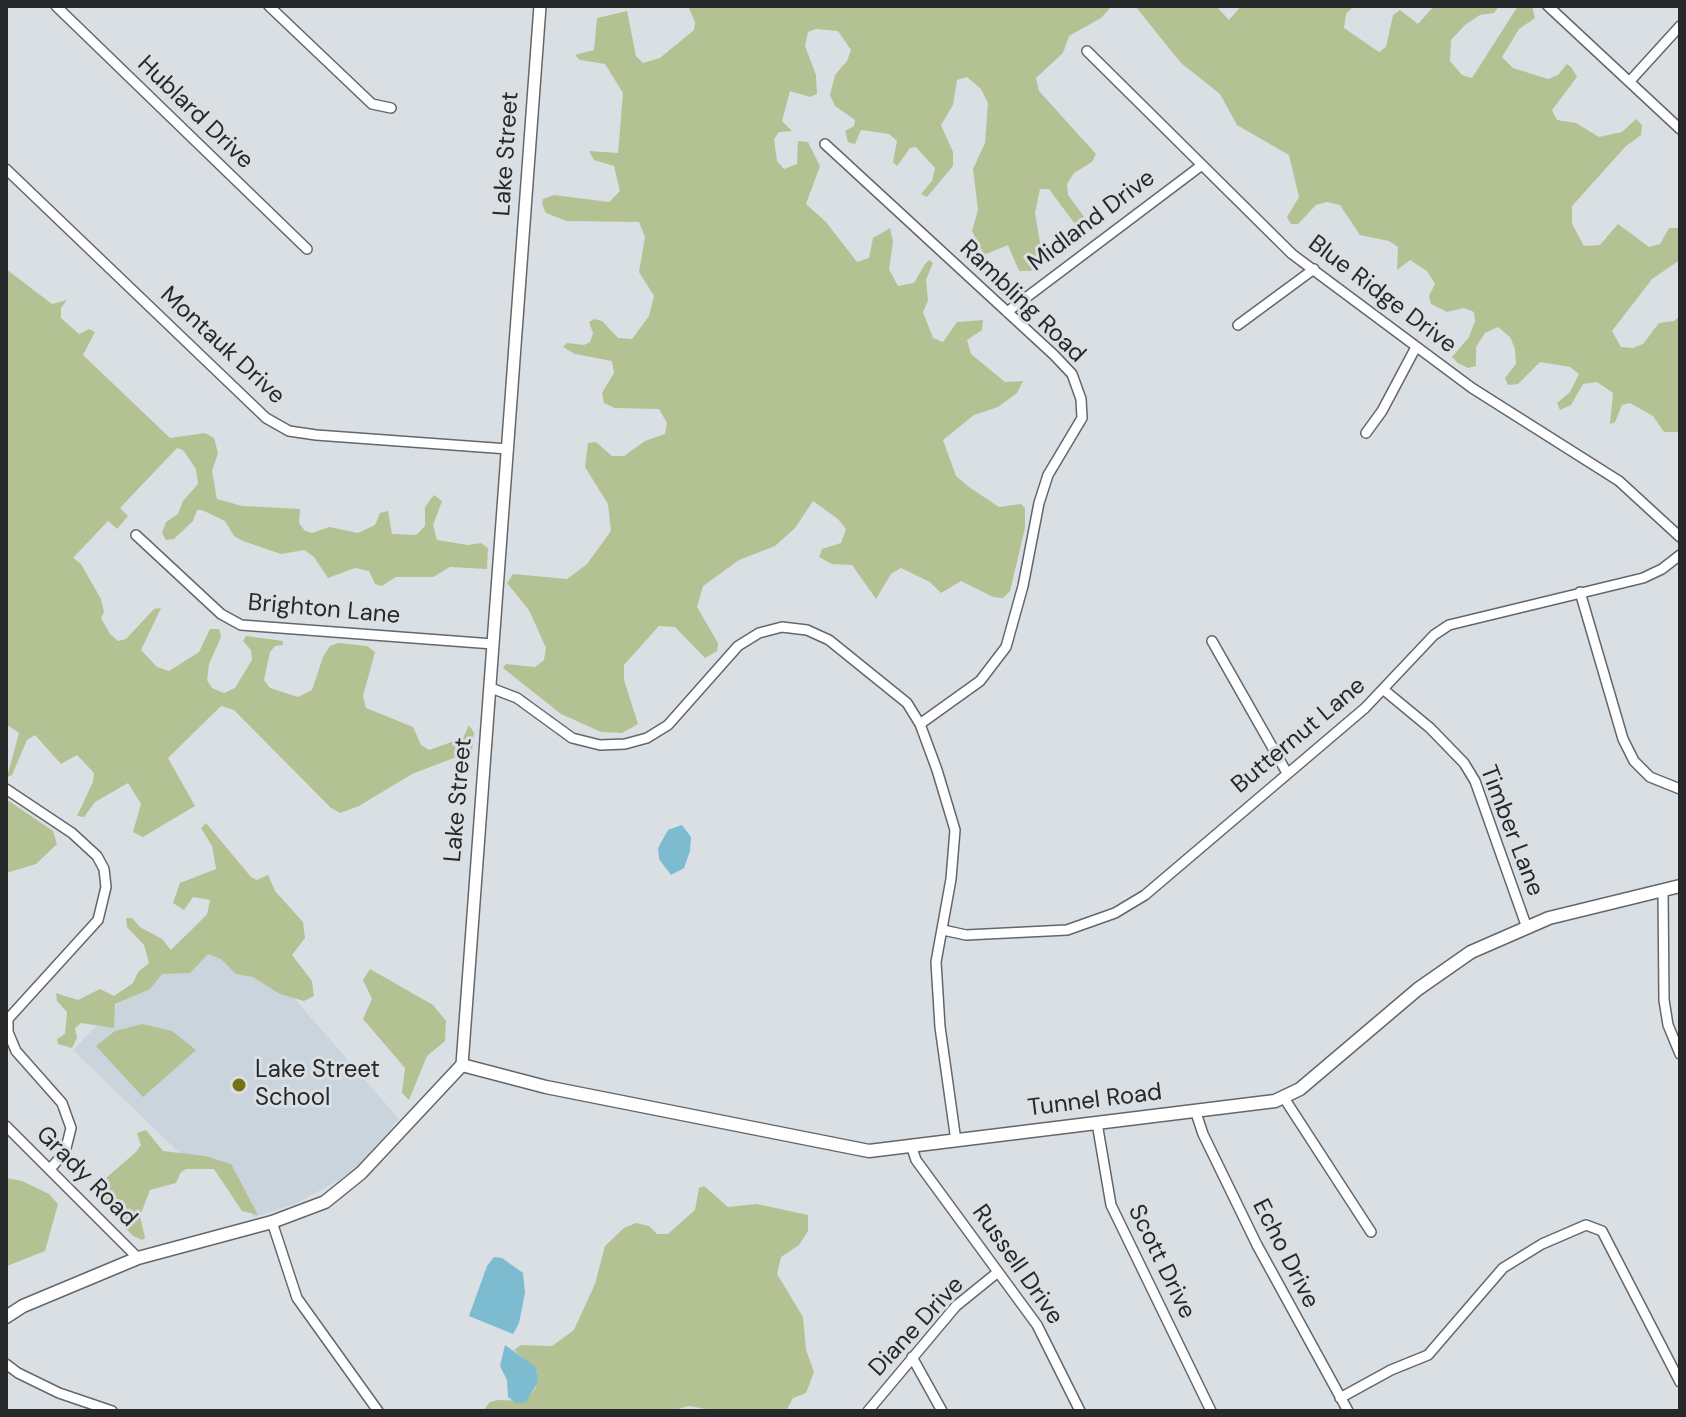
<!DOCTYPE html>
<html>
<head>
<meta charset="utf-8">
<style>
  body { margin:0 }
  #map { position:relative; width:1686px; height:1417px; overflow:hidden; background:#dadfe3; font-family:"DM Sans",sans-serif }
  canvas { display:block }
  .frame { position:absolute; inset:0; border:8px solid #262829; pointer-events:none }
</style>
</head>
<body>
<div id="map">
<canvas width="1686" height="1417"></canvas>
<div class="frame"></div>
</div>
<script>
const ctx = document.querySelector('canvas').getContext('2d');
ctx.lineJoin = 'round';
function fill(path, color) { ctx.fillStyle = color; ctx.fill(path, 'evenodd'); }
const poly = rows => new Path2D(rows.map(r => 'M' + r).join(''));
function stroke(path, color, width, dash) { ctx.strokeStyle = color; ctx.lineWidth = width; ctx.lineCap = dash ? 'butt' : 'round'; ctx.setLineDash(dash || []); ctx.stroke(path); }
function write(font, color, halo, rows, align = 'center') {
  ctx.font = font + ' "DM Sans",sans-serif'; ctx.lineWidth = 6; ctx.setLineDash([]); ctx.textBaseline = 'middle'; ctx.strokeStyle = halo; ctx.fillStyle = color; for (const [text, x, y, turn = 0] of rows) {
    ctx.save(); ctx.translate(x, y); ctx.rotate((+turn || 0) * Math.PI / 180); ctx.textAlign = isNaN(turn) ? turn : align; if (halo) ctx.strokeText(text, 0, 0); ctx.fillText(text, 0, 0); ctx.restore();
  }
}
fill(poly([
  [214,906,399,1119,356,1168,337,1181,295,1204,254,1217,206,1155,189,1162,73,1050]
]), '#c9d4dc');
fill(poly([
  [688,6,1112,6,1101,18,1069,36,1063,53,1036,78,1039,91,1096,154,1092,162,1074,173,1067,184,1068,195,1085,218,1082,228,1075,224,1049,189,1040,189,1035,213,1042,254,1031,271,1019,271,1008,245,984,255,972,231,978,210,973,169,985,143,988,103,981,89,967,77,957,80,953,105,941,125,953,152,953,166,927,197,921,194,932,181,935,168,916,147,910,148,897,166,893,162,897,141,889,134,861,130,855,144,848,142,845,131,854,126,855,120,835,106,830,95,835,75,847,61,851,50,838,31,816,29,808,32,805,46,816,75,817,94,810,97,790,91,782,121,792,131,779,132,774,139,777,161,784,169,797,164,798,141,808,142,820,166,806,204,826,222,857,262,869,258,873,238,890,228,893,242,889,269,898,286,914,283,925,264,929,260,933,263,926,280,928,301,923,312,933,338,943,342,957,322,983,320,982,330,967,340,971,354,1005,382,1023,381,1017,393,998,407,974,415,943,440,956,476,969,487,999,507,1021,504,1025,508,1025,528,1010,591,1003,598,993,597,961,581,941,593,930,582,901,568,891,574,876,599,852,565,832,564,819,557,822,549,841,543,846,529,838,519,813,501,795,528,775,546,739,560,703,586,697,607,718,643,717,651,705,658,675,627,659,626,624,665,624,680,638,724,622,733,601,732,561,714,503,668,506,664,535,667,544,660,546,648,529,610,507,583,513,574,567,579,587,564,611,531,608,504,585,467,588,443,596,442,612,456,624,456,645,441,665,434,667,423,659,409,615,408,604,403,602,393,614,373,612,361,575,354,563,347,567,343,584,345,590,342,593,333,589,322,594,319,602,321,618,338,632,339,649,316,654,296,639,272,645,237,639,222,567,221,546,213,542,204,543,199,554,195,609,202,620,191,614,166,594,160,589,151,618,153,623,93,605,64,580,60,575,55,594,50,597,18,627,11,636,56,643,63,660,58,694,30,695,22],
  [1135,6,1216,6,1229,20,1241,6,1354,6,1346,14,1344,28,1379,52,1386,47,1393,15,1400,10,1418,24,1434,6,1499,6,1494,13,1480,15,1465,25,1451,40,1450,61,1462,75,1472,78,1518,6,1532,6,1535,18,1519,29,1502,57,1513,68,1548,79,1558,75,1567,64,1571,67,1577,77,1552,110,1557,120,1576,123,1599,137,1622,132,1636,119,1642,125,1641,135,1626,146,1572,206,1572,224,1584,246,1600,245,1618,224,1649,247,1660,244,1669,228,1680,228,1680,260,1652,279,1612,331,1621,347,1633,348,1643,344,1659,323,1674,321,1680,316,1680,432,1664,432,1653,416,1630,403,1622,405,1615,422,1610,424,1613,393,1597,382,1583,384,1571,405,1560,410,1557,403,1570,392,1579,374,1570,367,1540,362,1518,384,1508,385,1505,378,1516,364,1515,349,1510,337,1498,327,1485,333,1476,347,1476,366,1468,368,1458,363,1452,357,1469,337,1475,321,1474,312,1464,308,1447,312,1431,304,1429,296,1435,284,1427,271,1410,260,1397,270,1398,247,1389,241,1360,235,1340,205,1327,202,1316,205,1298,224,1291,224,1287,217,1299,197,1289,155,1237,125,1220,94,1181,63],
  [6,269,52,304,67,300,61,308,61,318,79,334,89,329,95,332,83,355,170,438,205,433,214,438,218,453,212,471,217,499,242,506,300,509,299,523,305,531,312,533,329,527,358,533,375,525,380,513,388,511,392,534,416,535,425,526,425,507,434,495,442,501,433,525,437,540,468,545,481,543,488,548,487,569,450,567,433,577,396,577,382,586,375,584,369,571,355,568,328,578,314,557,304,550,281,554,243,541,234,536,225,521,202,510,197,510,193,521,174,539,166,540,162,533,166,522,178,514,183,501,198,484,196,469,183,450,177,448,120,508,128,516,117,529,108,521,73,558,81,564,101,599,104,612,101,618,110,634,118,641,126,639,154,609,161,608,141,650,157,667,169,671,199,652,210,629,219,629,221,637,209,664,207,680,212,688,224,693,235,688,252,660,251,650,243,641,246,636,283,641,283,645,275,646,270,652,264,680,270,688,298,697,312,690,323,657,330,646,338,643,367,646,375,652,363,696,366,708,413,727,421,745,429,750,463,738,469,725,474,733,472,751,412,774,359,806,340,813,331,808,234,710,221,706,168,758,195,806,143,837,133,832,141,804,128,783,95,802,84,817,77,816,93,782,94,773,77,755,61,764,35,735,27,740,12,775,7,777,19,733,6,724],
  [6,799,53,831,57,844,36,864,6,873],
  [206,823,251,877,257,880,268,875,275,891,303,922,305,938,292,955,312,981,314,996,304,1001,280,994,253,977,236,974,221,959,208,954,190,973,162,974,150,989,115,1004,114,1028,81,1023,75,1028,77,1038,72,1048,58,1044,57,1039,65,1034,67,1012,57,1001,56,993,78,1000,100,989,114,996,133,983,138,972,149,963,144,945,127,927,126,918,132,918,140,927,162,939,171,950,207,915,210,900,193,897,184,910,173,903,180,883,216,869,212,846,201,828],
  [370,969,433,1005,446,1021,445,1041,427,1056,409,1100,402,1093,405,1068,363,1019,372,999,363,980],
  [142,1024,172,1031,196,1050,143,1097,96,1046,115,1031],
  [146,1130,163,1151,205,1156,231,1164,258,1215,242,1211,214,1169,186,1169,181,1172,176,1183,150,1190,140,1216,145,1238,142,1240,133,1236,91,1191,136,1152,141,1145,137,1133],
  [6,1178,22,1181,49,1194,58,1204,45,1251,7,1266],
  [704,1186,728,1207,757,1204,808,1215,808,1231,799,1245,781,1257,777,1274,803,1317,806,1350,814,1372,806,1393,793,1398,786,1411,716,1411,689,1406,671,1411,483,1411,490,1402,498,1400,526,1401,536,1387,537,1371,514,1350,521,1345,552,1346,574,1330,595,1284,605,1246,624,1228,636,1223,649,1226,657,1234,668,1234,695,1210,699,1188]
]), '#b4c193');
fill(poly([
  [682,825,691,837,690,851,684,868,671,875,659,859,658,848,668,830],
  [494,1257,502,1258,523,1273,525,1293,519,1323,513,1334,469,1316,487,1266],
  [505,1345,536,1367,538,1382,526,1402,516,1403,508,1397,507,1380,500,1366]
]), '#7cbbd0');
const minor = poly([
  [56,6,307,249],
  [269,6,372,104,391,108],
  [1548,6,1680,129],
  [1087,51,1292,254,1472,388,1619,481,1680,537],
  [1630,81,1680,26],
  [825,144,1054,355,1072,374,1081,399,1082,418,1048,475,1039,503,1023,586,1006,647,980,681,920,724],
  [6,169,266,418,289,431,316,435,508,449],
  [1007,312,1202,165],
  [1238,325,1314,269],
  [1366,433,1382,411,1416,347],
  [136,535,221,614,241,625,493,644],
  [1580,592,1623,739,1634,761,1650,777,1680,789],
  [1212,641,1287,773],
  [491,688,517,698,572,738,600,745,625,744,647,738,668,725,738,646,759,633,782,627,807,630,829,640,907,703,920,724,937,770,955,830,951,879,936,962,940,1027,956,1141],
  [1384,690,1430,728,1464,763,1475,781,1526,925],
  [6,789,72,833,97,856,104,869,106,887,98,920,8,1019,8,1032,16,1051,62,1103,71,1128,65,1152,50,1169],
  [1663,890,1664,1000,1668,1025,1680,1054],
  [943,930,966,935,1067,930,1115,913,1145,895,1365,708,1434,635,1449,625,1643,578,1662,569,1680,555],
  [1284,1098,1371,1232],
  [1195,1110,1203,1134,1257,1245,1348,1411],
  [1097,1123,1111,1205,1211,1411],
  [6,1126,138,1258],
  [912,1148,916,1160,1037,1325,1080,1411],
  [272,1222,297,1298,378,1411],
  [912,1357,942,1411],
  [6,1364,18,1373,59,1393,112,1411],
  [1340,1398,1391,1370,1428,1355,1503,1268,1542,1244,1586,1225,1602,1231,1680,1382],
  [868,1411,956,1306,998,1272]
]);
const tertiary = poly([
  [462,1065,540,6]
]);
const secondary = poly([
  [6,1317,23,1306,138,1258,272,1222,325,1202,361,1173,462,1065,546,1087,869,1151,1275,1101,1300,1089,1418,989,1471,952,1549,918,1680,886]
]);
stroke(minor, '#63676b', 12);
stroke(tertiary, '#63676b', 14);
stroke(secondary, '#63676b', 15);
stroke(minor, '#fff', 9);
stroke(tertiary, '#fff', 11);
stroke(secondary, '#fff', 12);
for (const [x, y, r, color] of [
  [239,1085,8,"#757216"]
]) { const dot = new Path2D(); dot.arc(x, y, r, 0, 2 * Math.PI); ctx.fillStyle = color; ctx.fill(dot); stroke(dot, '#dadfe3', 3); }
write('24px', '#262829', '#dadfe3', [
  ["Hublard Drive",195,113,44],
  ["Lake Street",507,154,-86],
  ["Midland Drive",1092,221,-37],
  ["Blue Ridge Drive",1382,295,37],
  ["Rambling Road",1022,302,44],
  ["Montauk Drive",222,346,43],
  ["Brighton Lane",324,610,5],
  ["Butternut Lane",1299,736,-40],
  ["Lake Street",459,800,-85],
  ["Timber Lane",1511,831,69],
  ["Tunnel Road",1095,1101,-7],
  ["Grady Road",86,1177,45],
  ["Echo Drive",1285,1254,63],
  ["Scott Drive",1161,1262,64],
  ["Russell Drive",1017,1265,55],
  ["Diane Drive",917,1327,-47]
]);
write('24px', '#262829', '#dadfe3', [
  ["Lake Street",255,1071],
  ["School",255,1099]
], 'left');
</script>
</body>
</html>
